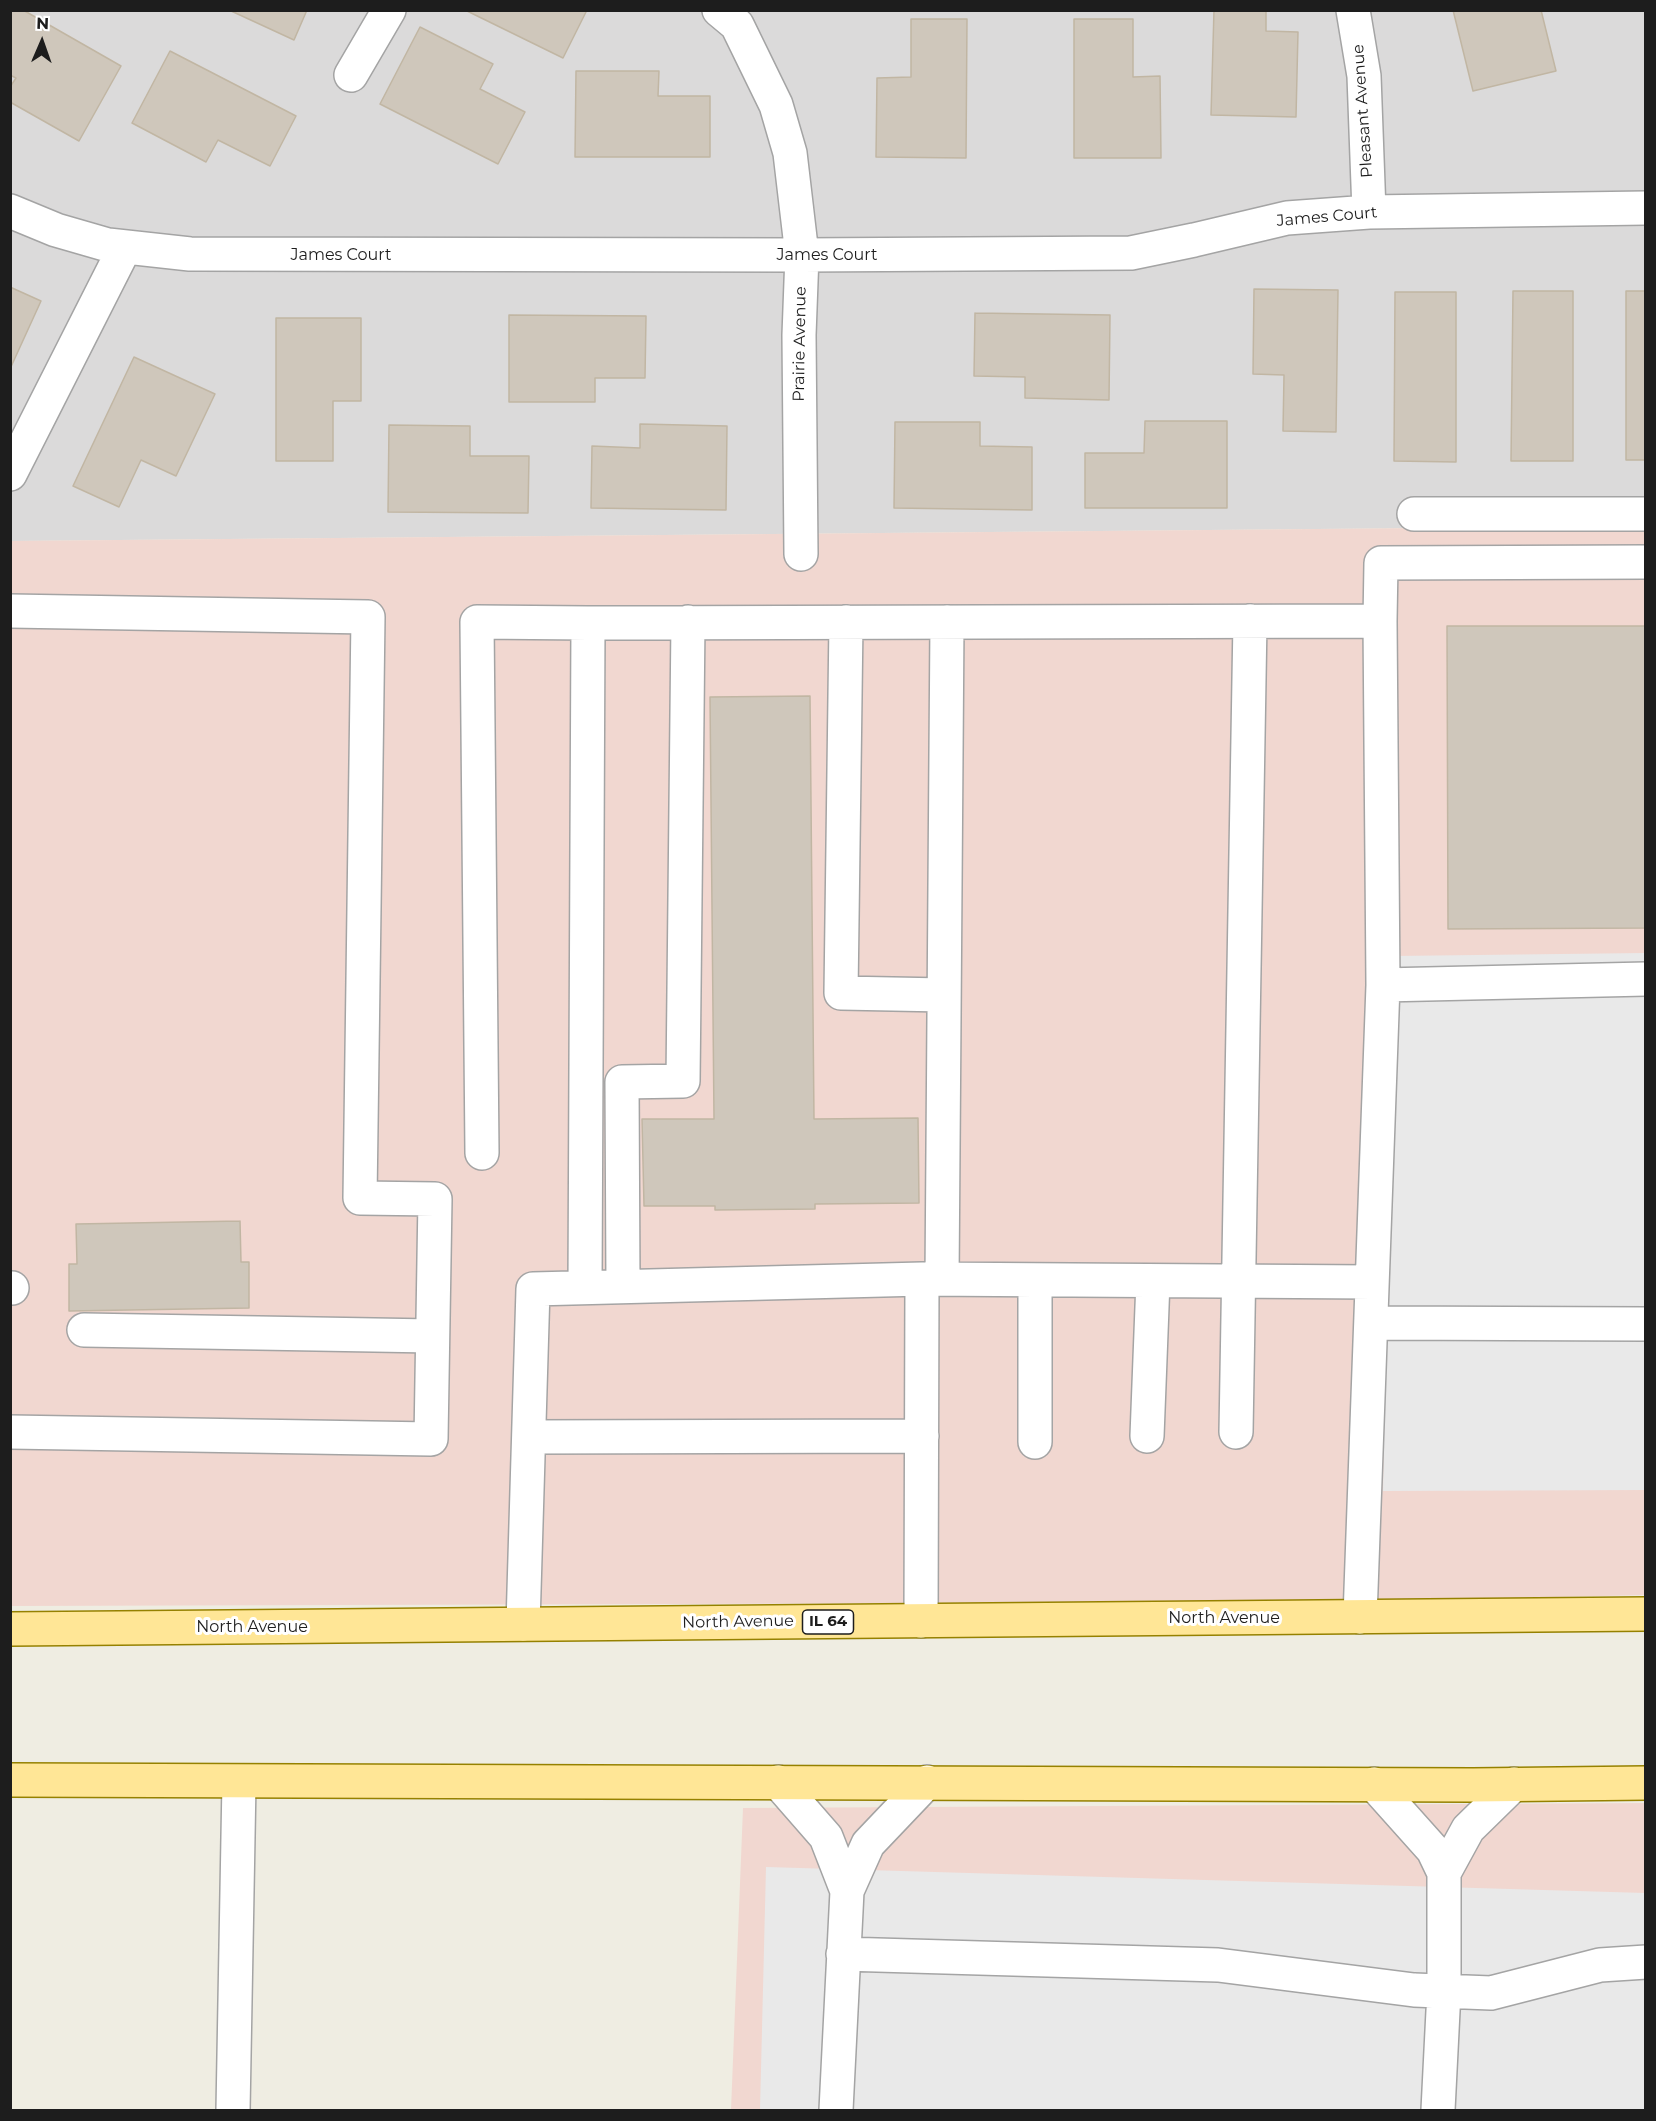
<!DOCTYPE html>
<html>
<head>
<meta charset="utf-8">
<style>
  body { margin:0 }
  #map { position:relative; width:1656px; height:2121px; overflow:hidden; background:#efede2; font-family:Montserrat,sans-serif }
  canvas { display:block }
  .frame { position:absolute; inset:0; border:12px solid #1d1d1d; pointer-events:none }
  .north { position:absolute; left:12px; top:12px; width:60px; height:60px; -webkit-text-stroke:4px #fff; paint-order:stroke; rotate:2deg; font-size:16px; font-weight:700; line-height:24px; text-align:center; color:#1d1d1d }
  .north::after { content:''; display:block; margin:auto; width:21px; height:27px; background:#1d1d1d; clip-path:polygon(50% 0,100% 100%,50% 72%,0 100%) }
</style>
</head>
<body>
<div id="map">
<canvas width="1656" height="2121"></canvas>
<div class="frame"></div>
<div class="north">N</div>
</div>
<script>
const ctx = document.querySelector('canvas').getContext('2d');
ctx.lineJoin = 'round';
function fill(path, color) { ctx.fillStyle = color; ctx.fill(path, 'evenodd'); }
const poly = rows => new Path2D(rows.map(r => 'M' + r).join(''));
function stroke(path, color, width, dash) { ctx.strokeStyle = color; ctx.lineWidth = width; ctx.lineCap = dash ? 'butt' : 'round'; ctx.setLineDash(dash || []); ctx.stroke(path); }
function write(font, color, halo, rows, align = 'center') {
  ctx.font = font + ' Montserrat,sans-serif'; ctx.lineWidth = 6; ctx.setLineDash([]); ctx.textBaseline = 'middle'; ctx.strokeStyle = halo; ctx.fillStyle = color; for (const [text, x, y, turn = 0] of rows) {
    ctx.save(); ctx.translate(x, y); ctx.rotate((+turn || 0) * Math.PI / 180); ctx.textAlign = isNaN(turn) ? turn : align; if (halo) ctx.strokeText(text, 0, 0); ctx.fillText(text, 0, 0); ctx.restore();
  }
}
fill(poly([
  [10,11,1645,11,1645,526,11,541]
]), '#dbdada');
fill(poly([
  [1645,526,1645,1595,1337,1602,11,1606,10,541],
  [1645,1803,1645,2110,731,2110,743,1808]
]), '#f1d7d0');
fill(poly([
  [1645,953,1645,1490,1383,1491,1393,956],
  [766,1867,1645,1893,1645,2110,760,2110]
]), '#e9e9e9');
const building = poly([
  [10,10,23,10,121,66,79,141,10,102,10,87,16,78,10,75,10,10],
  [229,10,307,10,294,40,229,10],
  [465,10,587,10,563,58,465,10],
  [1214,10,1266,10,1266,31,1298,32,1296,117,1211,115,1214,10],
  [1453,10,1541,10,1556,71,1473,91,1453,10],
  [911,19,967,19,966,158,876,157,877,78,911,77,911,19],
  [1074,19,1133,19,1133,77,1160,76,1161,158,1074,158,1074,19],
  [420,27,493,64,480,89,525,112,498,164,380,104,420,27],
  [170,51,296,116,270,166,218,140,206,162,132,123,170,51],
  [576,71,659,71,658,96,710,96,710,157,575,157,576,71],
  [10,287,41,301,10,369,10,287],
  [1254,289,1338,290,1336,432,1283,431,1284,375,1253,374,1254,289],
  [1513,291,1573,291,1573,461,1511,461,1513,291],
  [1626,291,1646,291,1646,460,1626,460,1626,291],
  [1395,292,1456,292,1456,462,1394,461,1395,292],
  [975,313,1110,315,1109,400,1025,398,1025,377,974,376,975,313],
  [509,315,646,316,645,378,595,378,595,402,509,402,509,315],
  [276,318,361,318,361,401,333,401,333,461,276,461,276,318],
  [134,357,215,394,176,476,141,460,119,507,73,486,134,357],
  [1145,421,1227,421,1227,508,1085,508,1085,453,1144,453,1145,421],
  [895,422,980,422,980,446,1032,447,1032,510,894,508,895,422],
  [640,424,727,426,726,510,591,508,592,446,640,448,640,424],
  [389,425,470,426,470,456,529,456,528,513,388,512,389,425],
  [1447,626,1646,626,1646,928,1448,929,1447,626],
  [810,696,814,1119,918,1118,919,1203,815,1204,815,1209,715,1210,715,1206,644,1206,642,1119,714,1119,710,697,810,696],
  [240,1221,241,1262,249,1262,249,1308,69,1311,69,1264,77,1264,76,1224,240,1221]
]);
fill(building, '#cfc7bb');
stroke(building, '#c1b6a3', 1.5);
const minor = poly([
  [719,10,737,25,776,105,790,153,802,255,799,335,801,554],
  [1353,10,1364,76,1369,212],
  [351,75,389,10],
  [10,211,56,230,108,245,190,254,802,255,1131,253,1194,240,1287,218,1369,212,1646,208],
  [10,474,125,247],
  [1414,514,1646,514],
  [10,611,368,617,360,1198,435,1199,431,1439,10,1432],
  [1380,621,1381,563,1646,562],
  [846,622,841,993,944,995],
  [588,623,1380,621,1383,985],
  [482,1153,477,622,588,623,585,1287],
  [922,1279,1372,1282],
  [942,1279,947,622],
  [1035,1280,1035,1442],
  [623,1286,622,1082,683,1081,688,622],
  [10,1288,12,1288],
  [1371,1323,1646,1324],
  [84,1330,432,1336],
  [1236,1432,1250,621],
  [1147,1436,1153,1281],
  [529,1437,922,1436],
  [1360,1617,1383,985,1646,979],
  [523,1624,533,1289,922,1279,921,1621],
  [778,1782,826,1837,847,1891],
  [1374,1784,1433,1850,1444,1873,1444,1991,1438,2110],
  [1444,1873,1468,1829,1514,1784],
  [843,1954,1218,1965,1414,1990,1491,1993,1600,1965,1646,1962],
  [233,2110,239,1782],
  [836,2110,847,1891,868,1844,927,1782]
]);
const major = poly([
  [10,1629,1646,1614],
  [10,1780,1473,1785,1646,1783]
]);
stroke(minor, '#a4a4a4', 36);
stroke(major, '#958100', 36);
stroke(minor, '#fff', 33);
stroke(major, '#ffe696', 33);
for (const [x, y, w] of [
  [828,1622,51]
]) { const box = new Path2D(); box.roundRect(x - w / 2, y - 12, w, 24, 4.5); ctx.fillStyle = '#fff'; ctx.fill(box); stroke(box, '#1d1d1d', 1.5); }
write('bold 15px', '#1d1d1d', null, [
  ["IL 64",828,1622]
]);
write('16px', '#1d1d1d', '#fff', [
  ["Pleasant Avenue",1363,111,-94],
  ["James Court",1327,217,-5],
  ["James Court",341,255],
  ["James Court",827,255],
  ["Prairie Avenue",800,344,-89],
  ["North Avenue",1224,1618],
  ["North Avenue",738,1622,-1],
  ["North Avenue",252,1627]
]);
</script>
</body>
</html>
